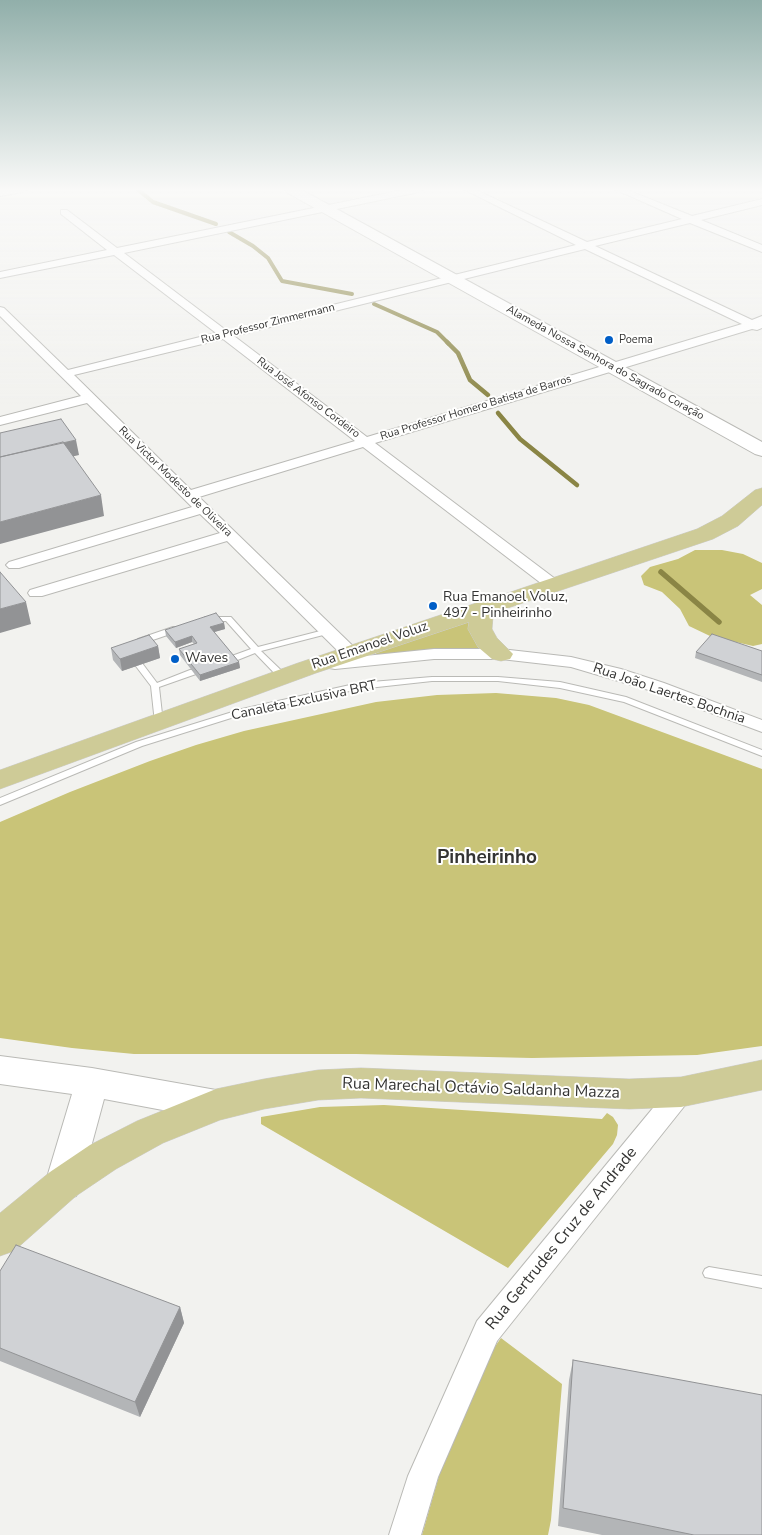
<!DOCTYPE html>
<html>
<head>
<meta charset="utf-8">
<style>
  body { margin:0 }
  canvas { display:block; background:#f2f2ef }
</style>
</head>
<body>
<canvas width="762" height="1535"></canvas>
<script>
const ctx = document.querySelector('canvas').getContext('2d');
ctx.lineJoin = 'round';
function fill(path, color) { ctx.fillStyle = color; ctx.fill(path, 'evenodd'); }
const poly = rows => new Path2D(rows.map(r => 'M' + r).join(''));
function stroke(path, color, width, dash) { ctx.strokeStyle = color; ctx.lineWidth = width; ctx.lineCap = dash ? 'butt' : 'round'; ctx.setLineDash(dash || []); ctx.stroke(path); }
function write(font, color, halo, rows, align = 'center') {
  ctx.font = font + ' "Nunito Sans",sans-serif'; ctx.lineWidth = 4; ctx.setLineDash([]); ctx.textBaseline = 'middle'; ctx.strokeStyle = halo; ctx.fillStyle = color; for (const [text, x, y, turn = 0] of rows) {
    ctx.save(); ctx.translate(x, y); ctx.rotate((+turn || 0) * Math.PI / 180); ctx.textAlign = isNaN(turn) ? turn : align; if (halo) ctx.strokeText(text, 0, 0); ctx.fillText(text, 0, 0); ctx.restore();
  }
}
fill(poly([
  [695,550,722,550,743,554,762,563,762,589,750,595,762,605,762,644,753,646,710,636,689,626,680,609,662,592,644,585,641,576,650,567,678,559],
  [478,612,486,649,377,655,373,649],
  [496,693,556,698,589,705,762,769,762,1046,697,1055,532,1058,356,1054,134,1054,72,1048,0,1038,0,822,70,792,150,761,196,745,244,731,376,702,437,695],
  [384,1105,602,1119,607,1113,613,1117,618,1125,617,1135,613,1144,508,1268,261,1124,261,1117,320,1107],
  [501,1338,562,1384,551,1520,548,1535,422,1535,451,1434,472,1379]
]), '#c9c478');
stroke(poly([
  [137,189,153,202,216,224],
  [229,232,253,246,268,258,282,281,352,294],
  [374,304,437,332,449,344]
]), '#8a8545', 4);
stroke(poly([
  [447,342,458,353,470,380,488,395],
  [498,413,520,439,577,485]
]), '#8a8545', 4.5);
stroke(poly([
  [661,572,719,622]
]), '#8a8545', 5.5);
const lane = poly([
  [205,617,231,617,258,647,328,629,332,631,331,633,261,651,286,675,287,677,283,679,280,679,255,653,235,661,229,661,228,659,229,657,251,649,226,621,205,621,204,619,205,617],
  [173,627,179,627,180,629,179,631,144,643,141,643,137,641,138,639,173,627],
  [136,663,142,663,157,683,190,670,196,670,197,672,196,674,159,687,163,723,162,725,159,726,155,723,151,686,135,665,136,663],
  [432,677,498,677,560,682,626,697,762,750,762,756,624,702,560,688,498,681,432,681,359,689,247,713,142,746,0,805,0,798,136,742,242,709,359,683,432,677],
  [709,1267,762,1276,762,1288,705,1277,703,1273,705,1269,709,1267]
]);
const street = poly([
  [8,189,28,189,23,192,0,196,0,190,8,189],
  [407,189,424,189,419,192,124,253,227,331,576,245,463,189,474,189,587,242,682,219,614,189,625,189,692,216,762,199,762,205,701,220,762,245,762,252,690,223,595,246,752,320,762,316,762,328,757,330,752,329,375,443,558,581,560,584,558,587,546,587,363,447,199,497,356,649,358,653,355,657,434,649,501,649,571,657,621,669,664,683,762,720,762,732,652,691,571,667,501,659,434,659,335,669,329,668,326,664,329,660,348,658,344,657,227,541,42,596,30,596,28,593,30,590,220,533,200,514,19,568,9,568,6,565,9,562,192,507,87,403,0,425,0,417,81,396,0,316,0,307,4,308,68,370,216,333,114,255,0,278,0,272,107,250,61,214,61,210,67,210,117,248,407,189],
  [585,249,742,324,367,437,234,336,585,249],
  [223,339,355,441,191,490,74,375,223,339],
  [681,1082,690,1085,693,1092,690,1099,497,1341,438,1477,421,1535,389,1535,408,1476,477,1321,672,1085,681,1082]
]);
const secondary = poly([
  [285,189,300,189,762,442,762,456,755,454,286,192,285,189],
  [0,1056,92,1068,216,1090,228,1095,233,1105,228,1115,216,1120,104,1099,81,1184,76,1196,63,1200,50,1196,45,1184,72,1094,0,1084,0,1056]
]);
const primary = poly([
  [762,488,762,505,738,526,713,539,496,612,493,616,492,629,497,638,513,654,510,659,501,661,492,659,478,647,468,629,469,622,316,673,0,789,0,770,298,663,479,602,482,599,493,598,697,529,722,516,755,490,762,488],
  [762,1060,762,1090,681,1107,629,1109,361,1098,318,1100,264,1109,220,1120,163,1143,116,1169,76,1196,14,1251,0,1256,0,1213,50,1172,90,1145,137,1121,216,1089,264,1079,318,1070,361,1068,629,1079,681,1077,762,1060]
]);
stroke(lane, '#babab6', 2);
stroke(street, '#babab6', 2);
stroke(secondary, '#babab6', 2);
stroke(primary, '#cecece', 1);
fill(lane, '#fff');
fill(street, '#fff');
fill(secondary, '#fff');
fill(primary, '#cecb97');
fill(poly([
  [224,623,225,629,214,632,239,662,240,668,200,681,180,655,179,649,194,644,192,642,176,648,166,636,165,630],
  [158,646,160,658,122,671,113,660,111,648],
  [762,651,762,682,695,658,696,652],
  [0,1271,180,1307,184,1323,140,1417,0,1361],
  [573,1360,762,1535,602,1535,558,1526,569,1380]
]), '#b3b5b7');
fill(poly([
  [76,440,79,455,0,474,0,457],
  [101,495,104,516,0,544,0,522],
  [26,602,31,624,0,633,0,609],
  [224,623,225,629,211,633,210,627],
  [192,636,192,642,176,648,175,642],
  [158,646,160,658,122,671,120,659],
  [239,662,240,668,200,681,200,675],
  [180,1307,184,1323,140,1417,135,1402]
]), '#929395');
const building = poly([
  [61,419,76,440,0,457,0,433,61,419],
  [63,442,101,495,0,522,0,457,63,442],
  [0,572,26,602,0,609,0,572],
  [216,613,224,623,210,627,239,662,200,675,179,649,197,643,192,636,175,642,165,630,216,613],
  [712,634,762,651,762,675,696,652,712,634],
  [149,635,158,646,120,659,111,648,149,635],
  [16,1245,180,1307,135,1402,0,1348,0,1271,16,1245],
  [573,1360,762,1395,762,1535,694,1535,563,1508,573,1360]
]);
fill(building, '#d0d2d5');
stroke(building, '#929395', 1);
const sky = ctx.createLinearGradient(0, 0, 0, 404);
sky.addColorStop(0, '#91afaa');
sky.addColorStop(0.47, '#f9f9f8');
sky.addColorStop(1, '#f9f9f800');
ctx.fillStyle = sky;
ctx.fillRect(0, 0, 762, 404);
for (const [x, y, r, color] of [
  [609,340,5,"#005ec7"],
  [433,606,5,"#005ec7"],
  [175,659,5,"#005ec7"]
]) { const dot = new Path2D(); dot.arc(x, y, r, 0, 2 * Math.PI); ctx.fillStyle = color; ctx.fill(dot); stroke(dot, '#fffffe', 2); }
write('11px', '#343433', '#fffffe', [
  ["Rua Professor Zimmermann",268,324,-14],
  ["Alameda Nossa Senhora do Sagrado Coração",605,363,29],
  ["Rua José Afonso Cordeiro",308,398,37],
  ["Rua Professor Homero Batista de Barros",476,408,-17],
  ["Rua Victor Modesto de Oliveira",175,482,44]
]);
write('11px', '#343433', '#fffffe', [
  ["Poema",619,340]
], 'left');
write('14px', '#343433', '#fffffe', [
  ["Rua Emanoel Voluz,",443,598],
  ["497 - Pinheirinho",443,614],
  ["Waves",185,659]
], 'left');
write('14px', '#343433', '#fffffe', [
  ["Rua Emanoel Voluz",370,646,-19],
  ["Rua João Laertes Bochnia",669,694,19],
  ["Canaleta Exclusiva BRT",304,701,-12]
]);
write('16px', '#343433', '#fffffe', [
  ["Rua Marechal Octávio Saldanha Mazza",481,1089,2],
  ["Rua Gertrudes Cruz de Andrade",562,1239,-51]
]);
write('bold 19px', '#343433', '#fffffe', [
  ["Pinheirinho",487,858]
]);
</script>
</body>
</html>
